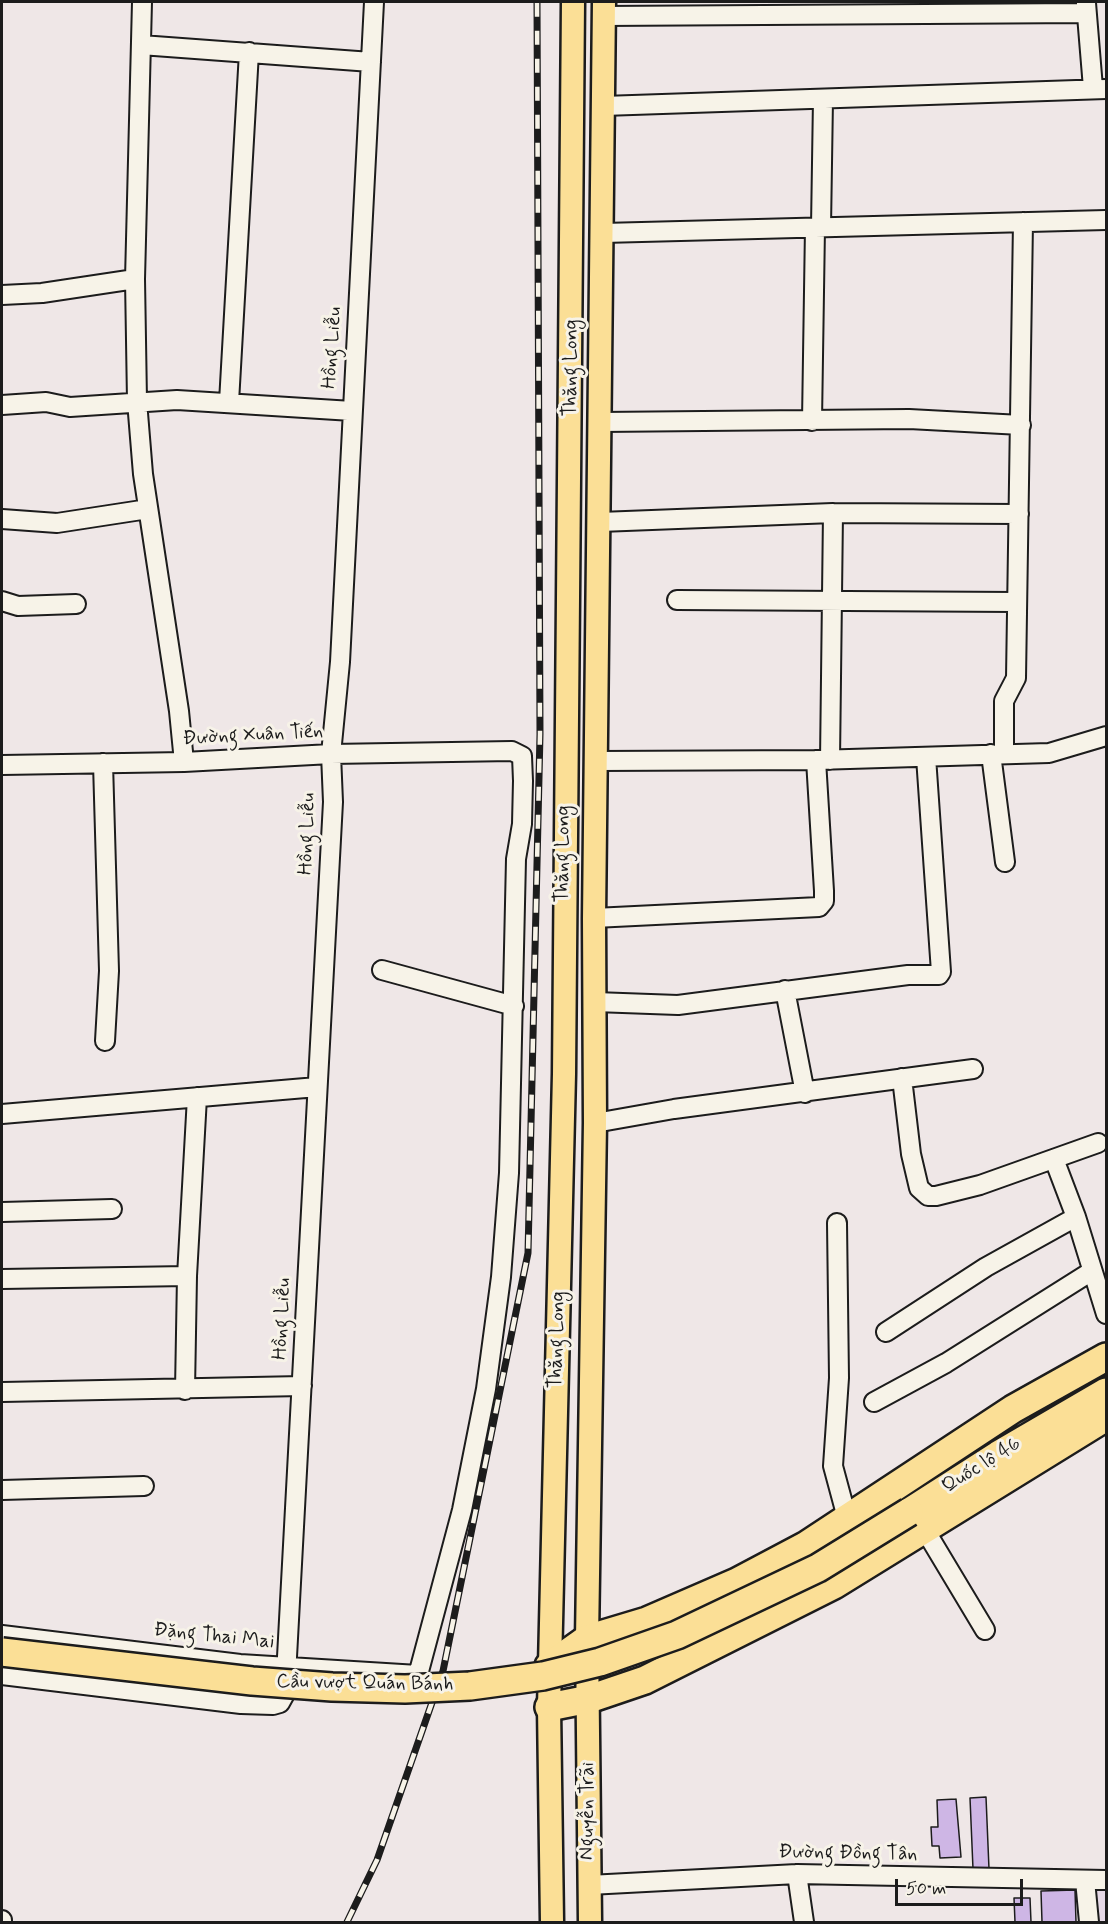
<!DOCTYPE html>
<html>
<head>
<meta charset="utf-8">
<style>
  body { margin:0 }
  #map { position:relative; width:1108px; height:1924px; overflow:hidden; background:#efe7e7; font-family:Mynerve,sans-serif }
  canvas { display:block }
  .frame { position:absolute; inset:0; border:3px solid #1c1c1c; pointer-events:none }
  .scale { position:absolute; left:895px; top:1879px; width:128px; height:27px; box-sizing:border-box; border:3px solid #1c1c1c; border-top:0; padding-left:8px; font-size:18px; line-height:21px; white-space:nowrap; color:#1c1c1c; -webkit-text-stroke:4px #f7f3e8; paint-order:stroke }
</style>
</head>
<body>
<div id="map">
<canvas width="1108" height="1924"></canvas>
<div class="frame"></div>
<div class="scale">50 m</div>
</div>
<script>
const ctx = document.querySelector('canvas').getContext('2d');
ctx.lineJoin = 'round';
function fill(path, color) { ctx.fillStyle = color; ctx.fill(path, 'evenodd'); }
const poly = rows => new Path2D(rows.map(r => 'M' + r).join(''));
function stroke(path, color, width, dash) { ctx.strokeStyle = color; ctx.lineWidth = width; ctx.lineCap = dash ? 'butt' : 'round'; ctx.setLineDash(dash || []); ctx.stroke(path); }
function write(font, color, halo, rows, align = 'center') {
  ctx.font = font + ' Mynerve,sans-serif'; ctx.lineWidth = 6; ctx.setLineDash([]); ctx.textBaseline = 'middle'; ctx.strokeStyle = halo; ctx.fillStyle = color; for (const [text, x, y, turn = 0] of rows) {
    ctx.save(); ctx.translate(x, y); ctx.rotate((+turn || 0) * Math.PI / 180); ctx.textAlign = isNaN(turn) ? turn : align; if (halo) ctx.strokeText(text, 0, 0); ctx.fillText(text, 0, 0); ctx.restore();
  }
}
fill(poly([
  [1085,1880,1106,1880,1106,1922,1090,1922]
]), '#e5d8e6');
const building = poly([
  [986,1797,989,1869,973,1869,970,1798,986,1797],
  [956,1799,961,1857,940,1858,939,1846,932,1846,931,1827,938,1827,937,1800,956,1799],
  [1075,1890,1076,1922,1042,1922,1041,1891,1075,1890],
  [1014,1898,1030,1898,1031,1922,1015,1922,1014,1898]
]);
fill(building, '#ceb6e5');
stroke(building, '#1c1c1c', 1.5);
const minor = poly([
  [142,2,135,279,137,401,143,474,179,711,184,762],
  [1086,3,1093,88],
  [603,16,1086,13],
  [141,45,371,62],
  [603,106,1106,89],
  [821,227,823,99],
  [603,233,1106,220],
  [2,295,42,293,135,279],
  [229,402,249,52],
  [2,405,46,402,70,407,177,400,352,411],
  [812,421,815,227],
  [601,422,909,419,1021,425],
  [2,519,57,523,148,509],
  [600,522,833,513,1019,514],
  [677,600,1016,602],
  [2,601,18,606,76,604],
  [991,754,1005,862],
  [1004,754,1004,701,1016,678,1023,222],
  [830,760,833,513],
  [598,761,816,760,1049,753,1106,736],
  [103,763,109,971,105,1041],
  [2,765,184,762,331,754,512,751,522,756,523,781,522,824,516,859,509,1173,501,1277,486,1389,462,1510,418,1675,240,1664,2,1635],
  [594,918,819,907,824,901,824,891,816,760],
  [382,970,514,1006],
  [785,990,805,1093],
  [595,1002,678,1005,908,975,939,975,941,972,926,757],
  [902,1078,911,1154,919,1188,928,1196,936,1196,980,1185,1098,1143],
  [2,1114,317,1087],
  [595,1123,674,1109,973,1069],
  [1054,1159,1076,1217,1106,1314],
  [2,1212,112,1209],
  [837,1223,839,1378,833,1466,847,1518],
  [2,1279,187,1276],
  [886,1332,986,1267,1076,1217],
  [185,1390,187,1276,197,1097],
  [2,1392,302,1386],
  [874,1402,946,1363,1092,1271],
  [2,1490,144,1486],
  [925,1530,985,1630],
  [2,1675,241,1704,273,1705,280,1703,285,1694,333,802,331,754,340,662,374,2],
  [797,1874,804,1922],
  [1085,1880,1089,1922],
  [589,1885,797,1874,1106,1880],
  [2,1920,2,1922]
]);
const major = poly([
  [552,1922,549,1707,564,1074,573,2],
  [590,1922,587,1639,595,1123,594,918,604,2]
]);
const highway = poly([
  [909,1512,998,1455,1106,1392],
  [549,1666,587,1639,647,1621,737,1582,805,1546,1013,1409,1106,1357],
  [549,1707,589,1699,645,1680,834,1585,1106,1417]
]);
stroke(minor, '#1c1c1c', 22);
stroke(major, '#1c1c1c', 27);
stroke(highway, '#1c1c1c', 32);
stroke(minor, '#f7f3e8', 18);
stroke(major, '#fbdf96', 22);
stroke(highway, '#fbdf96', 27);
const rail = poly([
  [347,1922,377,1860,443,1671,528,1253,540,734,537,2]
]);
stroke(rail, '#1c1c1c', 7);
stroke(rail, '#f7f3e8', 4.5, [14]);
const highwayBridge = poly([
  [2,1652,252,1681,332,1687,405,1689,470,1686,543,1676,600,1662,677,1635,818,1568,909,1512]
]);
stroke(highwayBridge, '#1c1c1c', 32, []);
stroke(highwayBridge, '#fbdf96', 27);
write('20px', '#1c1c1c', '#f7f3e8', [
  ["Hồng Liễu",333,348,-86],
  ["Thăng Long",572,368,-89],
  ["Đường Xuân Tiến",253,736,-3],
  ["Hồng Liễu",308,834,-88],
  ["Thăng Long",564,854,-89],
  ["Hồng Liễu",283,1319,-87],
  ["Thăng Long",558,1340,-88],
  ["Quốc lộ 46",982,1466,-32],
  ["Đặng Thai Mai",214,1637,6],
  ["Cầu vượt Quán Bánh",365,1684,1],
  ["Nguyễn Trãi",589,1811,-90],
  ["Đường Đồng Tân",848,1854,1]
]);
</script>
</body>
</html>
